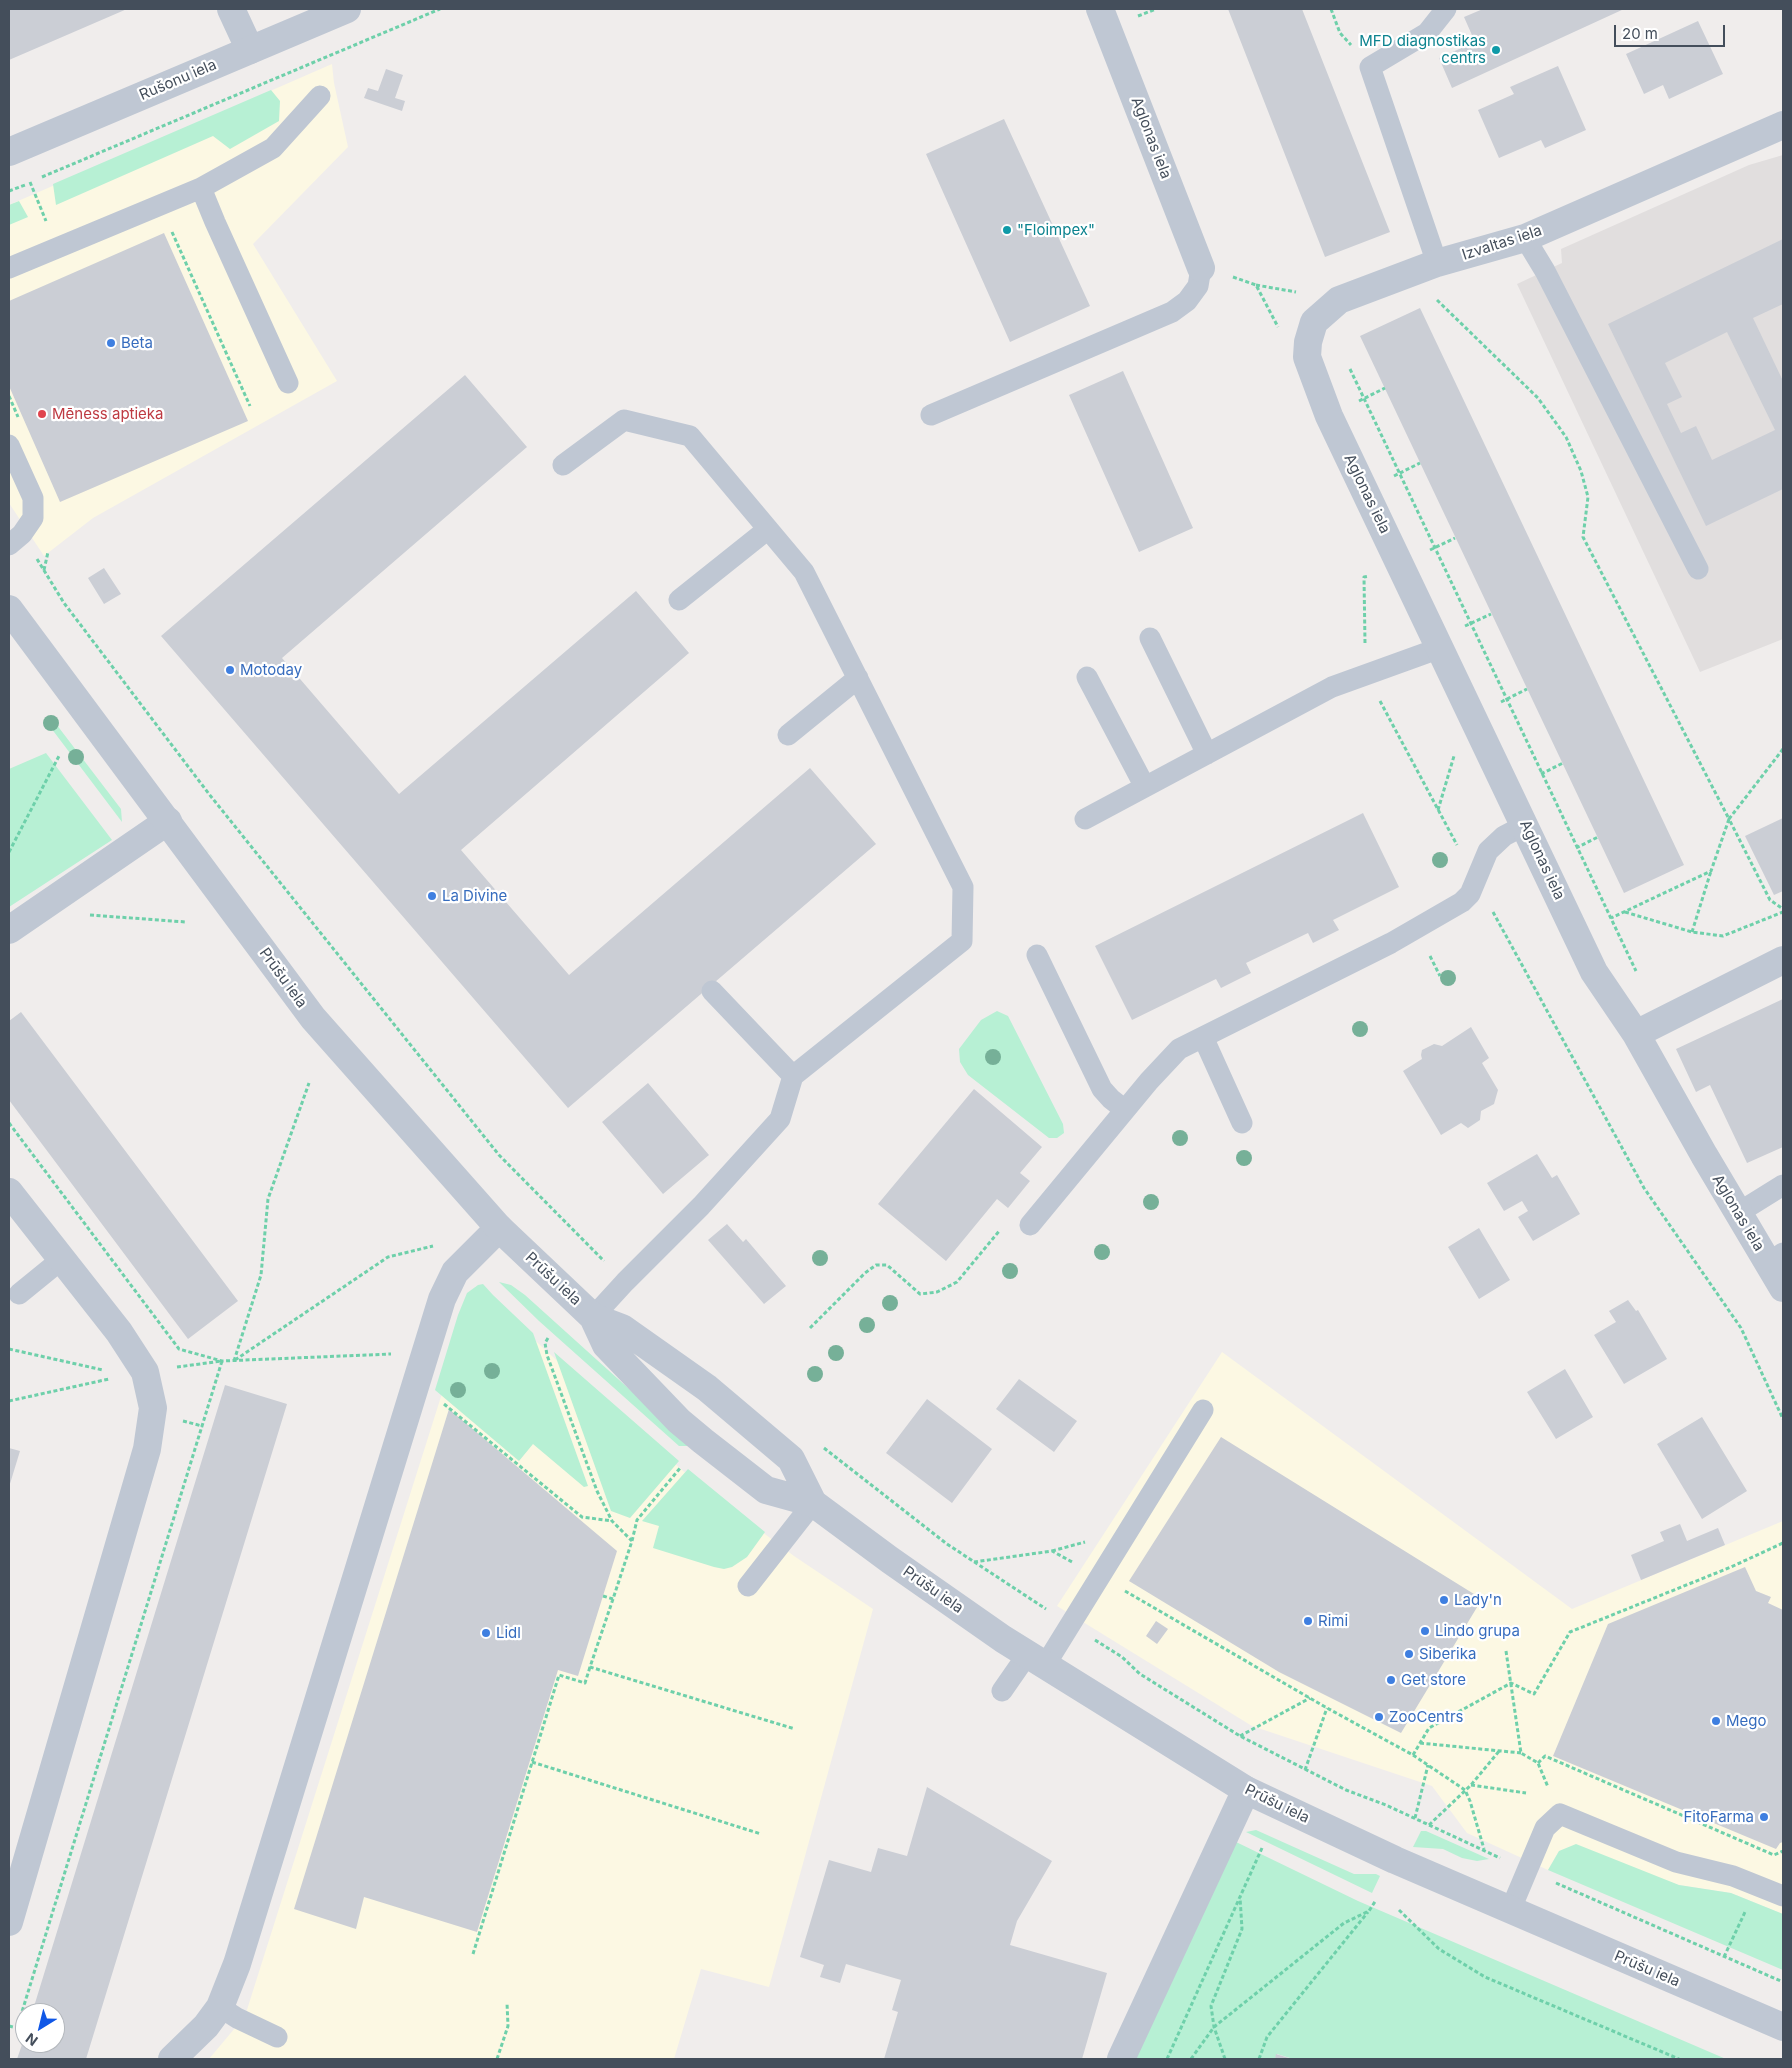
<!DOCTYPE html>
<html>
<head>
<meta charset="utf-8">
<style>
  body { margin:0 }
  #map { position:relative; width:1792px; height:2068px; overflow:hidden; background:#f0edec; font-family:Inter,sans-serif }
  canvas { display:block }
  .frame { position:absolute; inset:0; border:10px solid #444e5b; pointer-events:none }
  .north { position:absolute; left:15px; top:2003px; width:50px; height:50px; box-sizing:border-box; background:#fff; border:1px solid #b4b8bd; border-radius:50%; rotate:216deg; font-size:14px; font-weight:700; line-height:20px; text-align:center; color:#444e5b }
  .north::after { content:''; display:block; margin:auto; width:18px; height:22px; background:#1057e6; clip-path:polygon(50% 0,100% 100%,50% 72%,0 100%) }
  .scale { position:absolute; left:1614px; top:25px; width:111px; height:22px; box-sizing:border-box; border:2px solid #444e5b; border-top:0; padding-left:6px; font-size:15px; line-height:18px; white-space:nowrap; color:#444e5b; -webkit-text-stroke:4px #fff; paint-order:stroke }
</style>
</head>
<body>
<div id="map">
<canvas width="1792" height="2068"></canvas>
<div class="frame"></div>
<div class="north">N</div>
<div class="scale">20 m</div>
</div>
<script>
const ctx = document.querySelector('canvas').getContext('2d');
ctx.lineJoin = 'round';
function fill(path, color) { ctx.fillStyle = color; ctx.fill(path, 'evenodd'); }
const poly = rows => new Path2D(rows.map(r => 'M' + r).join(''));
function stroke(path, color, width, dash) { ctx.strokeStyle = color; ctx.lineWidth = width; ctx.lineCap = dash ? 'butt' : 'round'; ctx.setLineDash(dash || []); ctx.stroke(path); }
function write(font, color, halo, rows, align = 'center') {
  ctx.font = font + ' Inter,sans-serif'; ctx.lineWidth = 4.5; ctx.setLineDash([]); ctx.textBaseline = 'middle'; ctx.strokeStyle = halo; ctx.fillStyle = color; for (const [text, x, y, turn = 0] of rows) {
    ctx.save(); ctx.translate(x, y); ctx.rotate((+turn || 0) * Math.PI / 180); ctx.textAlign = isNaN(turn) ? turn : align; if (halo) ctx.strokeText(text, 0, 0); ctx.fillText(text, 0, 0); ctx.restore();
  }
}
fill(poly([
  [332,64,334,83,348,147,253,244,337,381,93,518,44,556,9,503,9,205],
  [476,1286,578,1380,696,1482,794,1556,873,1609,769,1987,701,1969,674,2059,209,2059,245,2016],
  [1222,1352,1572,1609,1783,1521,1783,1914,1731,1893,1679,1885,1559,1851,1548,1870,1467,1833,1432,1786,1252,1726,1057,1606]
]), '#fcf8e3');
fill(poly([
  [1783,155,1783,639,1700,672,1517,284,1562,263,1561,249,1749,165]
]), '#e1dede');
fill(poly([
  [271,90,280,101,279,121,230,149,213,136,56,205,53,184],
  [19,201,28,217,9,225,9,205],
  [50,716,121,809,122,822,45,720],
  [46,753,112,840,9,907,9,769],
  [997,1011,1008,1016,1063,1124,1064,1133,1057,1138,1049,1138,968,1075,960,1062,959,1049,981,1020],
  [499,1282,511,1285,525,1295,689,1443,687,1446,679,1446,539,1321],
  [483,1284,493,1295,533,1333,588,1486,584,1487,533,1444,519,1461,435,1390,458,1315,467,1293,478,1285],
  [554,1352,679,1461,630,1518,611,1511],
  [688,1469,765,1532,747,1557,732,1567,724,1569,714,1567,653,1548,659,1526,642,1521],
  [1256,1830,1354,1874,1376,1874,1380,1876,1372,1893,1246,1832],
  [1421,1831,1426,1831,1489,1859,1477,1861,1462,1858,1443,1849,1413,1847],
  [1234,1841,1358,1901,1726,2059,1293,2059,1277,2054,1275,2059,1134,2059],
  [1576,1844,1679,1885,1731,1893,1783,1914,1783,1970,1548,1870,1559,1851]
]), '#b7f0d4');
fill(poly([
  [9,9,127,9,9,60],
  [1228,9,1302,9,1390,232,1325,257],
  [1483,9,1624,9,1452,88,1439,58,1475,42,1464,17],
  [1698,21,1723,74,1669,99,1663,85,1644,94,1626,54],
  [1558,66,1586,130,1545,148,1541,140,1499,158,1478,110,1514,94,1510,87],
  [386,69,403,75,395,98,405,101,402,111,364,98,368,88,378,91],
  [1004,119,1090,306,1010,342,926,154],
  [164,233,248,421,60,502,9,386,9,301],
  [1783,239,1783,304,1753,318,1783,381,1783,489,1706,526,1608,324],
  [1727,332,1775,430,1712,460,1696,426,1681,433,1667,404,1682,397,1665,363],
  [1420,308,1684,865,1624,893,1360,336],
  [1123,371,1193,528,1139,552,1069,395],
  [465,375,527,447,282,658,399,794,636,591,689,653,461,850,569,975,810,768,876,844,568,1108,161,636],
  [104,568,121,594,104,604,88,578],
  [1363,813,1399,887,1333,920,1339,930,1313,943,1308,933,1246,963,1251,973,1221,988,1216,979,1132,1020,1095,946],
  [1783,818,1783,891,1774,895,1745,836],
  [1783,999,1783,1147,1747,1163,1710,1085,1696,1092,1676,1049],
  [21,1012,238,1301,188,1339,9,1100,9,1021],
  [1471,1027,1489,1058,1482,1063,1498,1090,1494,1104,1481,1111,1480,1120,1468,1128,1461,1123,1441,1135,1403,1071,1422,1059,1421,1055,1422,1050,1434,1044,1442,1046],
  [648,1083,709,1155,663,1194,602,1122],
  [974,1089,1042,1147,1020,1173,1030,1181,1008,1208,997,1199,946,1261,878,1204],
  [1537,1154,1552,1178,1557,1175,1580,1214,1533,1241,1518,1217,1528,1211,1522,1201,1504,1211,1487,1183],
  [727,1224,743,1242,746,1239,786,1286,764,1304,708,1240],
  [1479,1228,1510,1280,1479,1299,1448,1247],
  [1628,1300,1636,1311,1638,1310,1667,1359,1624,1384,1594,1335,1616,1322,1609,1311],
  [1565,1369,1593,1417,1556,1439,1527,1392],
  [1019,1379,1077,1421,1054,1452,996,1409],
  [225,1385,287,1404,86,2059,17,2059,25,2036,25,2043,55,2043,55,2013,32,2013],
  [927,1399,992,1449,952,1503,886,1453],
  [449,1409,617,1551,578,1676,558,1670,477,1932,364,1897,356,1929,294,1909],
  [1702,1417,1747,1491,1702,1519,1657,1444],
  [1221,1437,1482,1599,1401,1733,1279,1672,1129,1581],
  [9,1448,20,1451,9,1487],
  [1680,1524,1687,1541,1718,1528,1725,1545,1641,1580,1631,1555,1664,1541,1660,1532],
  [1745,1567,1756,1591,1771,1597,1768,1603,1783,1610,1783,1842,1780,1843,1776,1849,1553,1756,1608,1624],
  [1156,1621,1168,1629,1157,1644,1146,1636],
  [927,1787,1052,1861,1017,1921,1010,1945,1107,1973,1082,2059,884,2059,898,2012,892,2010,901,1980,846,1964,840,1983,820,1977,824,1965,800,1957,829,1860,871,1872,878,1848,907,1856],
  [1276,2054,1292,2059,1275,2059]
]), '#cbced5');
stroke(poly([
  [1331,9,1340,33,1351,45],
  [1138,16,1156,9],
  [42,177,440,9],
  [30,182,46,221],
  [9,191,25,185],
  [172,232,250,406],
  [1233,277,1256,285,1278,327],
  [1256,285,1296,292],
  [1437,300,1538,398,1566,437,1581,471,1588,497,1583,537,1729,819,1711,871,1611,918],
  [1350,369,1636,971],
  [9,396,18,417],
  [1359,401,1385,388],
  [1394,476,1420,463],
  [1430,550,1455,538],
  [37,559,64,603,209,794,499,1155,604,1261],
  [44,570,48,552],
  [1465,626,1491,614],
  [1365,643,1364,577,1369,576],
  [1380,701,1457,845],
  [1501,702,1527,689],
  [1783,749,1729,819,1770,900,1783,909],
  [1541,774,1563,763],
  [1438,810,1454,756],
  [1576,848,1598,837],
  [9,852,59,756],
  [1493,912,1644,1188,1741,1328,1783,1419],
  [1625,912,1692,932,1723,936,1783,912],
  [90,915,186,922],
  [1692,932,1711,871],
  [1430,956,1440,976],
  [9,1123,179,1349,222,1361,391,1354],
  [810,1328,865,1273,876,1265,887,1265,920,1294,937,1292,957,1282,1000,1230],
  [548,1338,545,1343,547,1355,597,1491,612,1521,632,1541],
  [9,1349,103,1370],
  [235,1360,388,1257,433,1246],
  [234,1361,261,1275,268,1199,309,1083],
  [9,1401,109,1379],
  [444,1404,582,1517,612,1521],
  [183,1421,202,1426],
  [824,1448,947,1544,1046,1609],
  [1052,1551,1085,1542],
  [974,1562,1052,1551,1074,1563],
  [1125,1591,1327,1708,1413,1755,1465,1790,1470,1801,1484,1849],
  [603,1596,613,1599,632,1541,637,1520,681,1467],
  [613,1599,590,1667,795,1729],
  [1095,1640,1122,1657,1140,1674,1240,1736,1346,1790,1386,1805,1500,1858],
  [1506,1651,1521,1753,1538,1763,1548,1787],
  [1240,1736,1310,1698],
  [1420,1743,1521,1753],
  [1413,1755,1429,1728,1511,1683,1534,1694,1570,1632,1731,1567,1783,1543],
  [532,1762,761,1834],
  [1538,1763,1545,1756,1774,1855,1783,1851],
  [1305,1770,1327,1708],
  [1471,1785,1526,1793],
  [1415,1818,1428,1765],
  [1429,1825,1471,1785,1500,1750],
  [1556,1883,1783,1982],
  [1399,1910,1439,1949,1485,1977,1679,2059],
  [473,1954,559,1675,585,1683,590,1667],
  [1724,1957,1745,1912],
  [9,2026,17,2028,222,1361,177,1367],
  [497,2059,508,2026,507,2003],
  [1167,2059,1262,1848],
  [1191,2059,1214,2027,1344,1923,1369,1911,1376,1900],
  [1225,2059,1214,2027,1211,2006,1242,1929,1240,1897],
  [1259,2059,1267,2037,1368,1912]
]), '#6ed0aa', 3, [4, 2.5]);
stroke(poly([
  [201,188,215,222,288,383],
  [1525,238,1545,271,1698,569],
  [1437,263,1370,67,1427,33,1446,9],
  [9,268,201,188,273,148,320,96],
  [931,415,1172,312,1187,301,1198,286,1201,268],
  [9,445,33,498,33,518,22,534,9,545],
  [563,465,624,420,690,436,804,572,963,887,962,941,793,1076,780,1119,701,1206,625,1282,593,1317],
  [679,600,768,529],
  [1150,638,1207,754],
  [1087,677,1145,787],
  [788,735,858,678],
  [1085,819,1332,687,1440,648],
  [1037,955,1102,1089,1111,1099,1125,1110],
  [712,991,793,1076],
  [1203,1037,1242,1123],
  [1738,1213,1783,1185],
  [1030,1225,1149,1081,1179,1049,1391,943,1462,902,1470,894,1488,851,1504,836,1525,825],
  [1768,1263,1783,1253],
  [19,1294,62,1259],
  [748,1586,813,1503],
  [1044,1667,1203,1410],
  [1002,1691,1027,1655],
  [1510,1911,1545,1828,1560,1814,1676,1862,1733,1876,1783,1896],
  [220,2007,237,2018,277,2037]
]), '#bfc7d3', 21);
stroke(poly([
  [231,9,250,50],
  [1100,9,1201,268],
  [1783,125,1525,238,1437,263,1339,300,1314,322,1308,342,1307,357,1329,416,1594,972,1636,1034,1704,1155,1783,1288],
  [9,930,168,821],
  [1636,1034,1783,960],
  [9,1192,119,1332,145,1372,153,1408,147,1449,9,1922],
  [172,2059,206,2026,220,2007,237,1964,442,1299,455,1272,499,1228],
  [1121,2059,1246,1790]
]), '#bfc7d3', 28);
stroke(poly([
  [9,152,347,9],
  [9,609,313,1018,499,1228,593,1317,606,1345,679,1421,703,1441,766,1490,813,1503,890,1560,1003,1639,1246,1790,1395,1860,1783,2027],
  [593,1317,622,1328,707,1388,791,1459,813,1503]
]), '#bfc7d3', 28);
ctx.fillStyle = '#76b098';
for (const [x, y] of [
  [51,723],
  [76,757],
  [1440,860],
  [1448,978],
  [1360,1029],
  [993,1057],
  [1180,1138],
  [1244,1158],
  [1151,1202],
  [1102,1252],
  [820,1258],
  [1010,1271],
  [890,1303],
  [867,1325],
  [836,1353],
  [492,1371],
  [815,1374],
  [458,1390]
]) { ctx.beginPath(); ctx.arc(x, y, 8, 0, 2 * Math.PI); ctx.fill(); }
for (const [x, y, r, color] of [
  [1496,50,5,"#0f9aa8"],
  [1007,230,5,"#0f9aa8"],
  [111,343,5,"#3f7fe0"],
  [42,414,5,"#e0444e"],
  [230,670,5,"#3f7fe0"],
  [432,896,5,"#3f7fe0"],
  [1444,1600,5,"#3f7fe0"],
  [1308,1621,5,"#3f7fe0"],
  [1425,1631,5,"#3f7fe0"],
  [486,1633,5,"#3f7fe0"],
  [1409,1654,5,"#3f7fe0"],
  [1391,1680,5,"#3f7fe0"],
  [1379,1717,5,"#3f7fe0"],
  [1716,1721,5,"#3f7fe0"],
  [1764,1817,5,"#3f7fe0"]
]) { const dot = new Path2D(); dot.arc(x, y, r, 0, 2 * Math.PI); ctx.fillStyle = color; ctx.fill(dot); stroke(dot, '#fff', 2); }
write('15px', '#0d838f', '#fff', [
  ["MFD diagnostikas",1486,41],
  ["centrs",1486,58],
  ["\"Floimpex\"",1017,230,"left"]
], 'right');
write('15px', '#444e5b', '#fff', [
  ["Rušonu iela",178,80,-23],
  ["Aglonas iela",1151,138,69],
  ["Izvaltas iela",1502,243,-18],
  ["Aglonas iela",1367,494,64],
  ["Aglonas iela",1542,860,65],
  ["Prūšu iela",283,978,54],
  ["Aglonas iela",1738,1213,59],
  ["Prūšu iela",553,1279,43],
  ["Prūšu iela",933,1590,35],
  ["Prūšu iela",1277,1804,26],
  ["Prūšu iela",1647,1969,23]
]);
write('15px', '#366cbe', '#fff', [
  ["Beta",121,343],
  ["Motoday",240,670],
  ["La Divine",442,896],
  ["Lady'n",1454,1600],
  ["Rimi",1318,1621],
  ["Lindo grupa",1435,1631],
  ["Lidl",496,1633],
  ["Siberika",1419,1654],
  ["Get store",1401,1680],
  ["ZooCentrs",1389,1717],
  ["Mego",1726,1721],
  ["FitoFarma",1754,1817,"right"]
], 'left');
write('15px', '#be3a42', '#fff', [
  ["Mēness aptieka",52,414]
], 'left');
</script>
</body>
</html>
